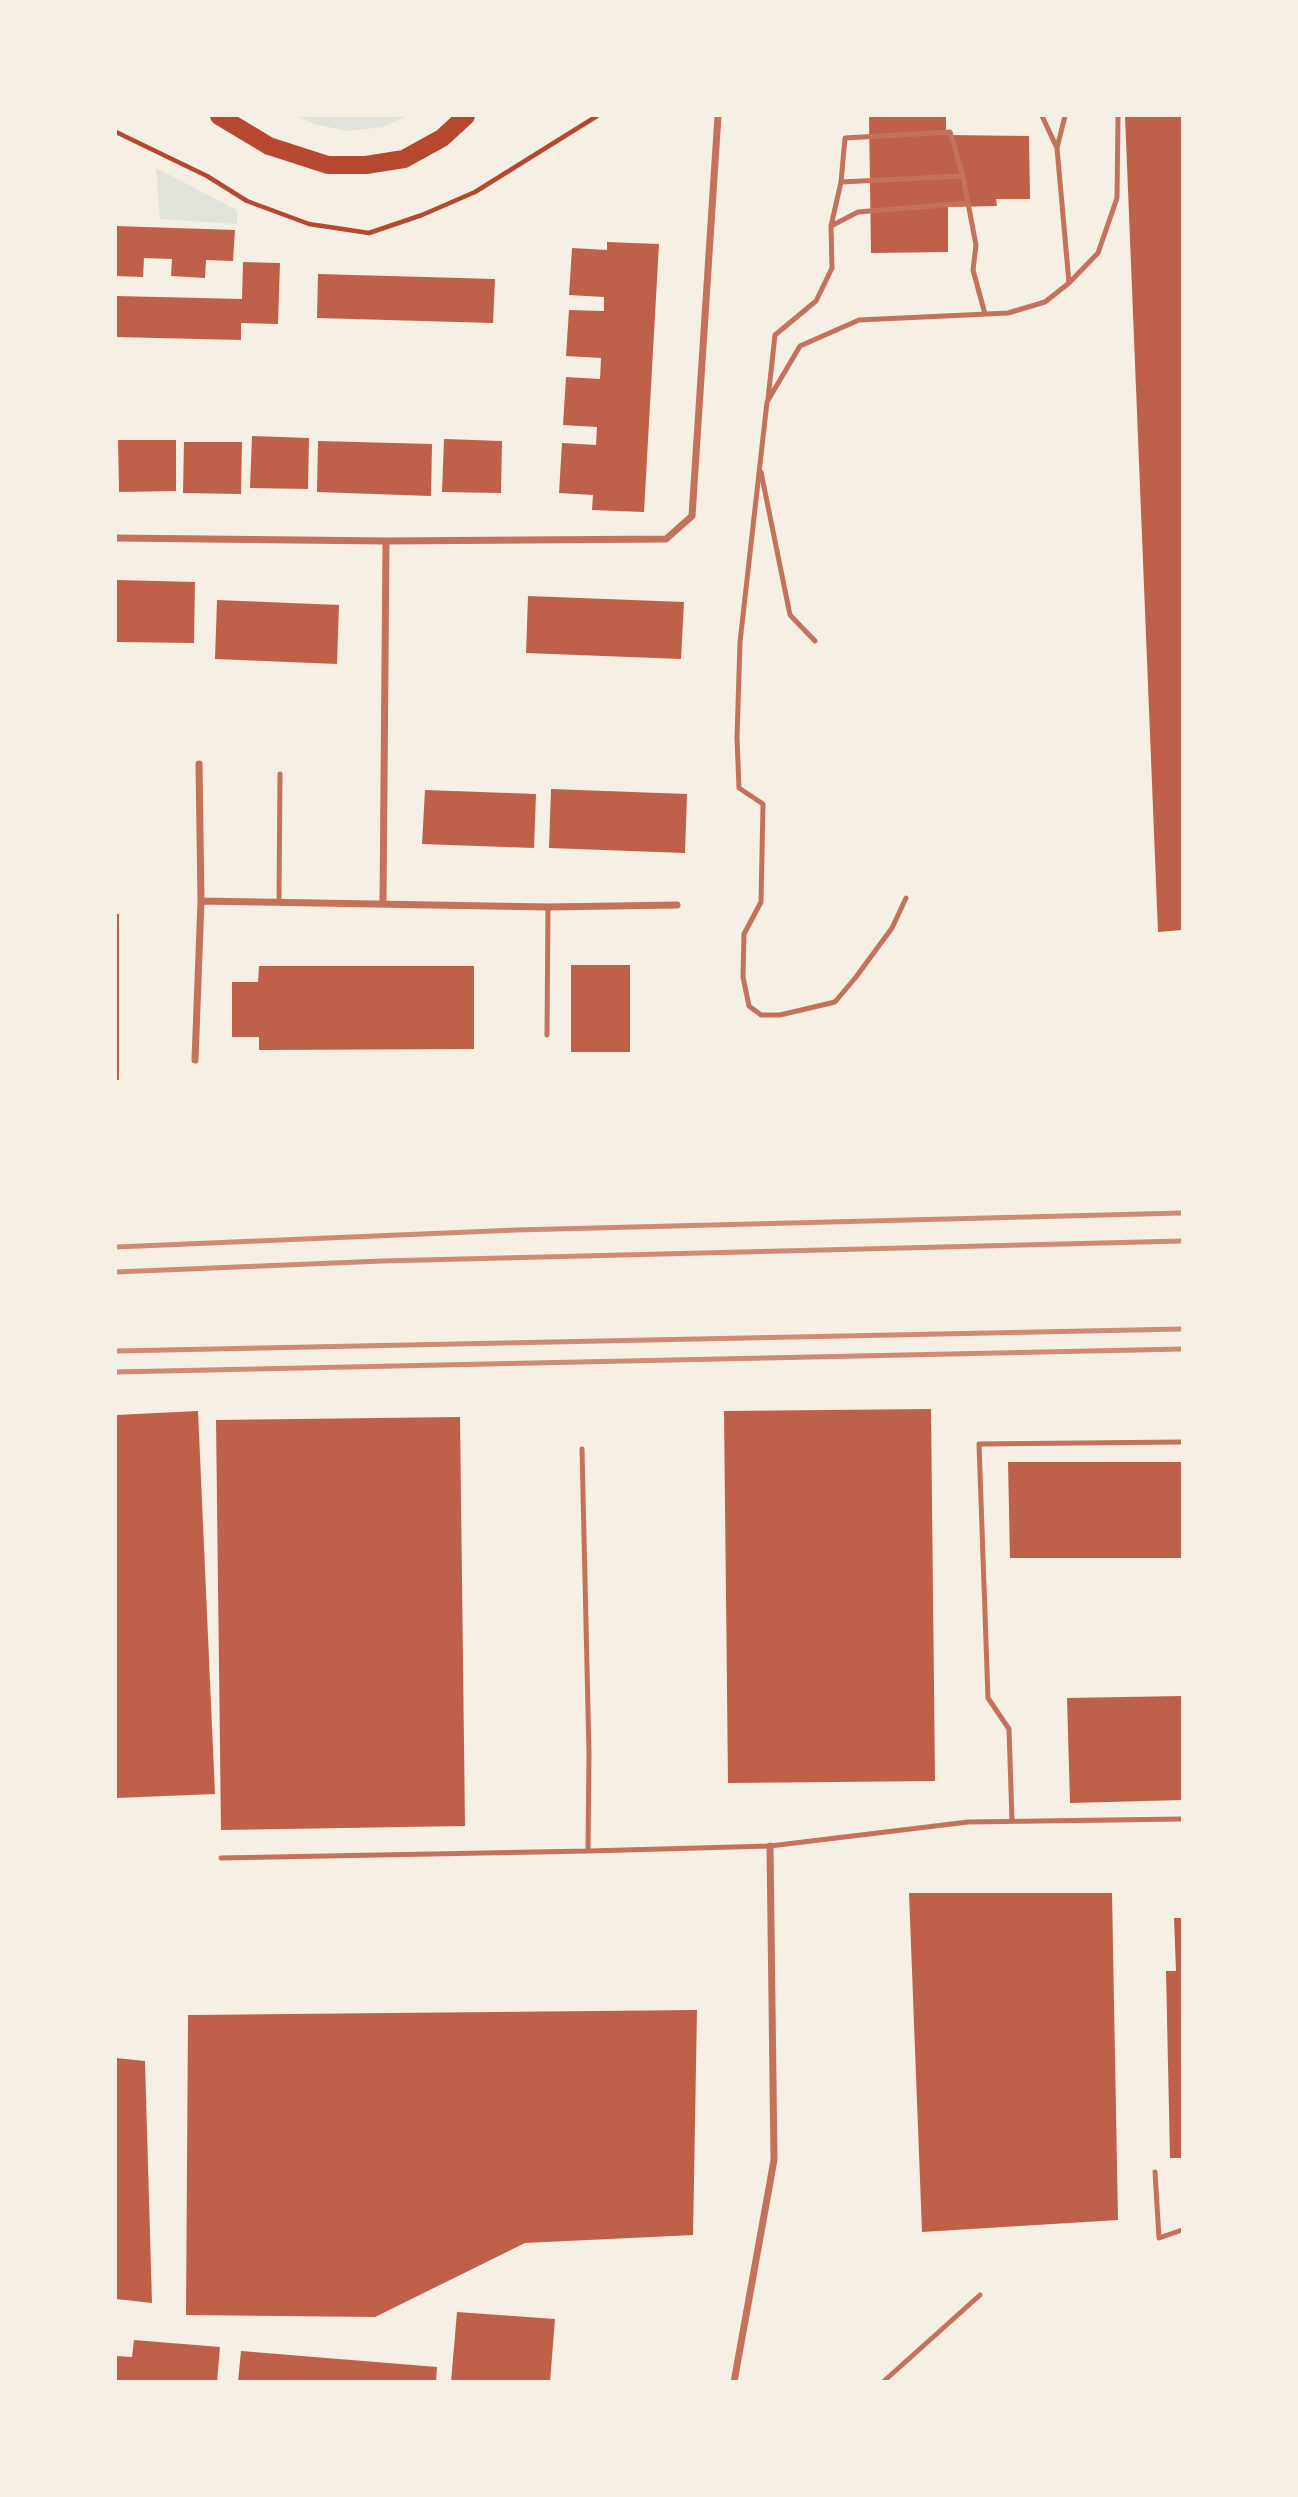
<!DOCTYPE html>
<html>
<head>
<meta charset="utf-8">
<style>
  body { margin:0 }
  #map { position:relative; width:1298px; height:2497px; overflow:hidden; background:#f6efe4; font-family:Montserrat,sans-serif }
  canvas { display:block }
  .frame { position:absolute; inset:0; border:117px solid #f6efe4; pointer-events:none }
</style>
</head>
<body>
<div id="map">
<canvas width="1298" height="2497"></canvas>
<div class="frame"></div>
</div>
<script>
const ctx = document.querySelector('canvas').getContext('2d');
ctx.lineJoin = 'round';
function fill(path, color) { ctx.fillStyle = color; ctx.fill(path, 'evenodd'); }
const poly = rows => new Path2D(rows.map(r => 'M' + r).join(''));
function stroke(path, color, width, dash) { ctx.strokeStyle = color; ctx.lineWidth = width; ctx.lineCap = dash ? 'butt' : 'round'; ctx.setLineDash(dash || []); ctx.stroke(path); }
fill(poly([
  [298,116,407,116,383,127,348,131,313,124],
  [156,168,237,210,237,224,160,219]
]), '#e2e4dc');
fill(poly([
  [869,116,946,116,946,135,1029,136,1030,199,996,199,997,206,948,207,948,252,871,253],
  [1125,116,1182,116,1182,930,1158,932],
  [116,226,235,230,233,261,206,260,205,278,171,276,172,259,144,258,143,277,116,276],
  [607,242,659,244,644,512,592,510,593,495,559,493,562,443,596,445,597,427,563,425,566,377,600,379,601,358,566,356,569,310,604,311,604,297,569,295,572,248,607,250],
  [243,262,280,263,278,324,241,323,241,340,116,337,116,296,242,299],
  [318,274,495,279,493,323,317,318],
  [252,436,309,438,308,489,250,488],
  [444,439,502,441,501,493,442,492],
  [118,440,176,440,176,491,119,492],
  [318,441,432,444,431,496,317,492],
  [184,442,242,442,241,494,183,493],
  [116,580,195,582,194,643,116,642],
  [528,596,684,602,681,659,526,653],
  [217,600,339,605,337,664,215,659],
  [551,789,687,794,685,853,549,848],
  [425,790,536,794,534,848,422,844],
  [116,914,119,914,119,1080,116,1080],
  [571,965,630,965,630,1052,571,1052],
  [259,966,474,966,474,1049,259,1050,259,1037,232,1037,232,982,258,982],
  [931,1409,935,1781,728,1783,724,1411],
  [198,1411,215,1794,116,1798,116,1415],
  [460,1417,465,1826,221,1830,216,1420],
  [1008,1462,1182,1462,1182,1558,1010,1558],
  [1182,1696,1182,1800,1070,1803,1067,1698],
  [909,1893,1112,1893,1118,2220,922,2232],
  [1174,1918,1182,1918,1182,2158,1170,2158,1166,1971,1176,1971],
  [697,2010,693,2235,525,2243,375,2317,186,2315,188,2015],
  [116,2058,145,2061,152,2303,116,2299],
  [457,2312,555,2319,550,2382,451,2382],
  [134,2340,220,2347,217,2382,116,2382,116,2356,132,2357],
  [241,2351,437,2367,436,2382,238,2382]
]), '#bf614a');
stroke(poly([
  [116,132,207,176,247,201,309,224,369,233,422,215,475,192,597,116]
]), '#b5482f', 4.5);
stroke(poly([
  [1042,116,1057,148,1069,283],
  [1057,148,1065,116],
  [841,182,845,138,950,132,963,176],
  [831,226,841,182,963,176,968,203],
  [768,399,775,335,816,301,832,268,831,226,858,212,968,203,976,245,973,270,985,314],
  [761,472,790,615,815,641],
  [906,898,892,928,856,977,835,1002,780,1015,761,1015,749,1006,743,977,744,934,761,902,763,804,739,788,737,738,740,642,767,402,800,346,859,320,1008,313,1045,302,1069,283,1098,253,1117,198,1118,116],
  [279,902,280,774],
  [547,1035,548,907],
  [582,1449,589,1754,588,1851,770,1846,968,1822,1182,1819],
  [1012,1821,1009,1729,988,1698,979,1444,1182,1442],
  [221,1858,588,1851],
  [1155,2172,1159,2238,1182,2230],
  [883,2382,980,2295]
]), '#c5725c', 5);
stroke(poly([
  [116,538,386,541,666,539,692,516,718,116],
  [201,901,548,907,677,905],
  [383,903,386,541],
  [195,1060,201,901,199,764],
  [734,2382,774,2160,770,1846]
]), '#c5725c', 7);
stroke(poly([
  [219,116,269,146,328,165,366,165,404,159,442,138,466,116]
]), '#b5482f', 18);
stroke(poly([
  [116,1247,516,1230,1182,1213],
  [116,1272,382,1261,1182,1241],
  [116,1351,1182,1329],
  [116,1372,1182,1349]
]), '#cf8b77', 5);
</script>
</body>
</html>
